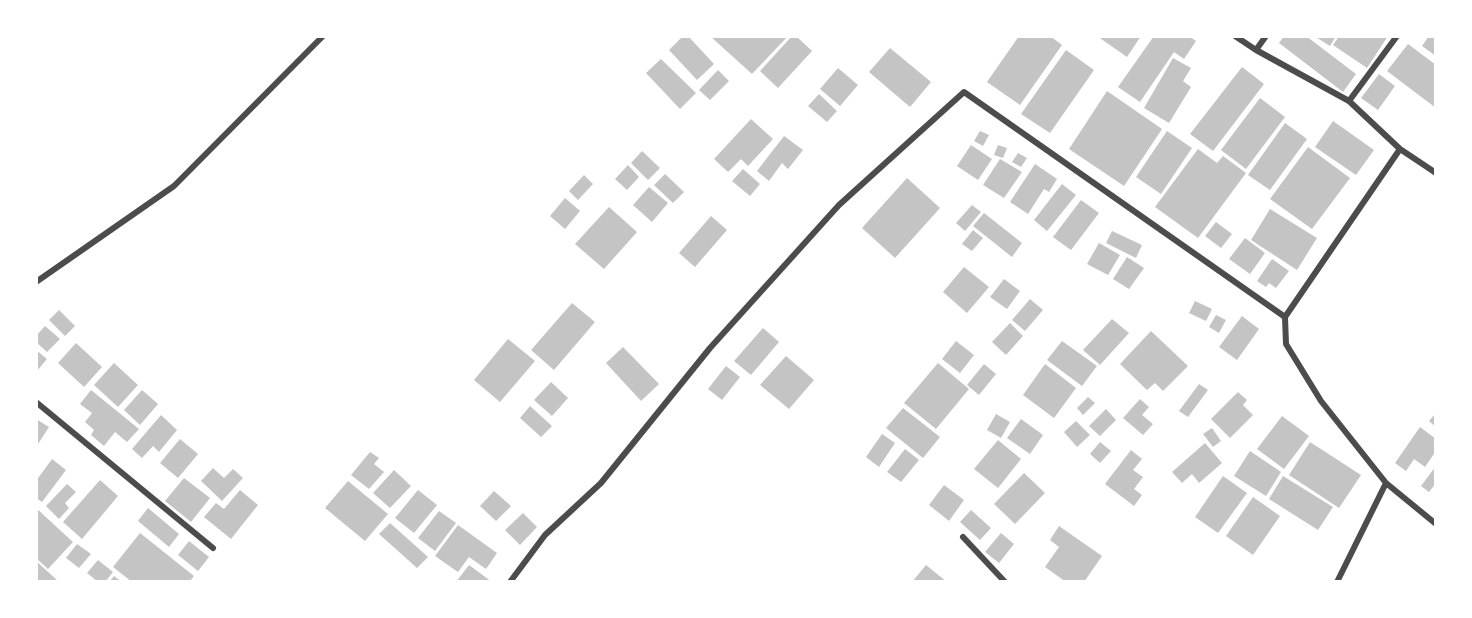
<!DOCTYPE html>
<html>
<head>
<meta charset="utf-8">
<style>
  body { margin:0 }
  #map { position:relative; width:1472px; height:618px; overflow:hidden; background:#fff; font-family:"PT Serif",serif }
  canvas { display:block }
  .frame { position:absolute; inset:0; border:38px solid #fff; pointer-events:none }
</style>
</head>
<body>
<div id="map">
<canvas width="1472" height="618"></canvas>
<div class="frame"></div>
</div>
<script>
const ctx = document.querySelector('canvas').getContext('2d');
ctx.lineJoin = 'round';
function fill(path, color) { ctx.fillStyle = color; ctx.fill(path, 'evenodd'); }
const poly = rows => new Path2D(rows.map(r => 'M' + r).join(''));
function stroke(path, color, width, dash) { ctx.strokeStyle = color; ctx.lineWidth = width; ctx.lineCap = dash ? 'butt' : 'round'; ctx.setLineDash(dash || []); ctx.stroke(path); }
fill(poly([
  [683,36,688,36,714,64,697,80,669,50],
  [710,36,788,36,752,74],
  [792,36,796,36,812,51,778,88,760,71],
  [1019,36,1050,36,1062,45,1020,105,987,82],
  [1097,36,1141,36,1127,57],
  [1154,36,1189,36,1196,41,1184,59,1174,52,1140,102,1118,87],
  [1284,36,1306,36,1356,74,1343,92,1279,43],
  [1314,36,1336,36,1330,46],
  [1339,36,1388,36,1367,68,1333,45],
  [1429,36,1436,36,1436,56,1422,46],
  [1408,44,1436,65,1436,108,1387,71],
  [890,48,931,82,910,107,869,72],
  [1066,50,1094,70,1050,133,1021,114],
  [1173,58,1191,68,1183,81,1191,87,1169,123,1144,108],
  [661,59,696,93,680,109,646,73],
  [1242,67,1264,84,1213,151,1190,134],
  [838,68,858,85,840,106,820,89],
  [718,70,729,81,710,100,699,90],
  [1379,74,1395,86,1378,110,1361,98],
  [1107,91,1162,129,1124,186,1069,149],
  [819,94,837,111,827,122,808,106],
  [1260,98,1285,117,1246,169,1221,150],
  [751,119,773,139,748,166,741,159,728,172,714,159],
  [1333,121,1374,150,1356,175,1315,147],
  [1285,123,1307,139,1270,190,1248,175],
  [980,131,989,135,983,146,974,141],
  [1167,131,1192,148,1161,194,1136,177],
  [784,136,803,150,788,169,782,163,769,181,757,171],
  [971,145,992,159,978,180,957,166],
  [998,145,1007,148,1003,158,994,155],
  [1308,147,1350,178,1312,229,1270,199],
  [1198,149,1217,163,1223,156,1246,173,1198,238,1155,207],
  [642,151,660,168,648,180,631,163],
  [1018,153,1027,158,1021,167,1012,162],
  [1000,159,1022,172,1004,198,983,185],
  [1035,164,1057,179,1049,192,1044,189,1028,214,1010,202],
  [628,165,639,177,627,190,615,179],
  [743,169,760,184,750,196,732,181],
  [665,174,684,192,673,203,654,185],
  [584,175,593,184,578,200,569,191],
  [907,178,940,208,895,258,862,228],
  [1062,184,1076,195,1047,231,1034,220],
  [649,187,668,203,652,222,633,205],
  [565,198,580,211,565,229,550,216],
  [1081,200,1099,213,1071,250,1053,237],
  [972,205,981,212,965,231,956,223],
  [609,207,637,232,604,269,575,244],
  [1270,209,1317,238,1297,270,1251,240],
  [984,213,1022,243,1012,257,973,226],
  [711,216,727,230,695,267,679,253],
  [1216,222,1232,234,1221,248,1205,236],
  [973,230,983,238,972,251,962,244],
  [1112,231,1142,245,1136,258,1106,243],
  [1245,238,1265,253,1250,274,1229,259],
  [1099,243,1120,255,1108,275,1087,264],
  [1127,257,1144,268,1129,289,1113,279],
  [1272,259,1289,271,1276,288,1269,283,1266,287,1257,281],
  [964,267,989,287,967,313,943,292],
  [1004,279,1020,291,1007,309,990,297],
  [1030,299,1043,310,1025,331,1012,320],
  [1195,301,1212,309,1206,321,1189,313],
  [572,303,595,322,554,370,531,350],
  [59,310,75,326,65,336,49,320],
  [1216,315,1226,320,1219,333,1209,327],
  [1242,316,1259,329,1237,360,1219,347],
  [1112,319,1129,333,1100,365,1083,350],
  [1010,323,1023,336,1006,355,992,342],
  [45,326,60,339,47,352,36,342,36,336],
  [763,328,779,342,751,375,734,361],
  [1151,331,1188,366,1163,391,1155,383,1147,390,1120,364],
  [508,339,535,361,500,402,474,380],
  [956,341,974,355,960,373,942,359],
  [1062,341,1097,366,1082,386,1047,360],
  [76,343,102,367,84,387,58,363],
  [623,347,659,384,641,401,606,363],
  [36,350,47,359,36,372],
  [786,356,814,380,789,409,760,385],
  [114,363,138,385,118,407,94,385],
  [938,363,969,389,936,429,904,403],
  [984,364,996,374,979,395,967,385],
  [1045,364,1076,388,1054,418,1023,395],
  [726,366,740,377,722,400,708,389],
  [551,382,568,398,552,416,534,400],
  [1199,384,1208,390,1188,417,1179,411],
  [91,390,139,429,127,442,115,432,104,446,91,435,94,430,85,422,92,413,80,404],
  [142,390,158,404,140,425,124,410],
  [1238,392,1247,400,1243,405,1253,415,1230,438,1211,419],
  [1088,397,1095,403,1083,415,1077,408],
  [1140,399,1149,407,1142,415,1153,424,1143,435,1123,418],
  [530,406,552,426,541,437,520,418],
  [903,408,940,437,923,458,886,428],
  [1106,409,1116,420,1100,436,1089,426],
  [1436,413,1436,427,1429,421],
  [996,414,1010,422,1001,438,987,430],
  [161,415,177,430,159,452,153,446,142,458,132,449],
  [1282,416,1309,436,1284,469,1257,449],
  [36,419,49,427,36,447],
  [1021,419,1043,435,1030,454,1007,438],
  [1076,421,1090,435,1077,447,1064,432],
  [1420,427,1436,439,1436,451,1425,467,1414,459,1406,471,1395,463],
  [1212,428,1221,441,1213,447,1203,434],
  [882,434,895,443,879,467,866,457],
  [180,439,198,454,178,478,160,463],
  [998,440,1021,459,998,488,974,469],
  [1100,442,1111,451,1100,463,1090,454],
  [1310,442,1361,475,1339,508,1289,475],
  [1205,443,1222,463,1199,483,1192,474,1182,483,1172,472],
  [905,449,919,460,901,482,887,472],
  [1131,450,1142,459,1133,470,1143,477,1134,489,1142,495,1134,506,1105,484],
  [1250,451,1281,472,1266,496,1234,476],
  [370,452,379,458,374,464,384,472,369,489,351,475],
  [52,459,66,470,42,502,36,498,36,481],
  [1436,466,1436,483,1429,492,1421,486],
  [213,468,224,478,233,469,243,478,222,501,201,481],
  [394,470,411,486,390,508,373,493],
  [1024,473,1045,493,1015,524,994,504],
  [1223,476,1247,493,1218,533,1195,517],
  [1283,476,1333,507,1318,530,1269,499],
  [184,478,210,498,191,522,165,501],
  [100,480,118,496,82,539,63,522],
  [348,481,388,514,365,541,325,508],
  [67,484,76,492,65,503,69,508,59,519,46,506],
  [944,485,964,500,949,521,929,505],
  [240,490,258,505,231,539,204,517,216,503,224,509],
  [418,490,437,505,414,533,395,518],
  [494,491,511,506,496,521,480,506],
  [1253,497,1280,516,1253,555,1226,536],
  [36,508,73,542,48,569,36,558],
  [148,508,179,534,169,547,138,521],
  [971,510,991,528,980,540,960,522],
  [439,511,456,523,435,551,418,538],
  [523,513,537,527,520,545,505,530],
  [390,523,428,557,417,568,379,534],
  [458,525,497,553,486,569,469,557,458,572,435,556],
  [1059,526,1102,556,1084,582,1066,582,1045,567,1059,547,1050,540],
  [140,533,194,576,189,582,132,582,113,567],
  [1001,533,1014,544,999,563,985,552],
  [189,541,209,557,198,571,178,555],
  [77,544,91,554,79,568,66,558],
  [98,560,113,572,105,582,98,582,87,573],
  [36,561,57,580,55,582,36,582],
  [469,565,492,582,456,582],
  [926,565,947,582,912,582],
  [114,576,122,582,109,582]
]), '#c4c4c4');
stroke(poly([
  [1235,36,1256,50,1349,101,1400,149,1436,173],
  [1256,50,1266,36],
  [1349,101,1397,36],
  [36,282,174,186,323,36],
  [1285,317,1286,344,1321,401,1386,483,1337,582],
  [36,402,213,548],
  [1386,483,1436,524],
  [963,537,1005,582],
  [510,582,545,535,601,483,710,348,839,205,964,92,1285,317,1400,149]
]), '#4c4c4c', 6);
</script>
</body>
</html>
